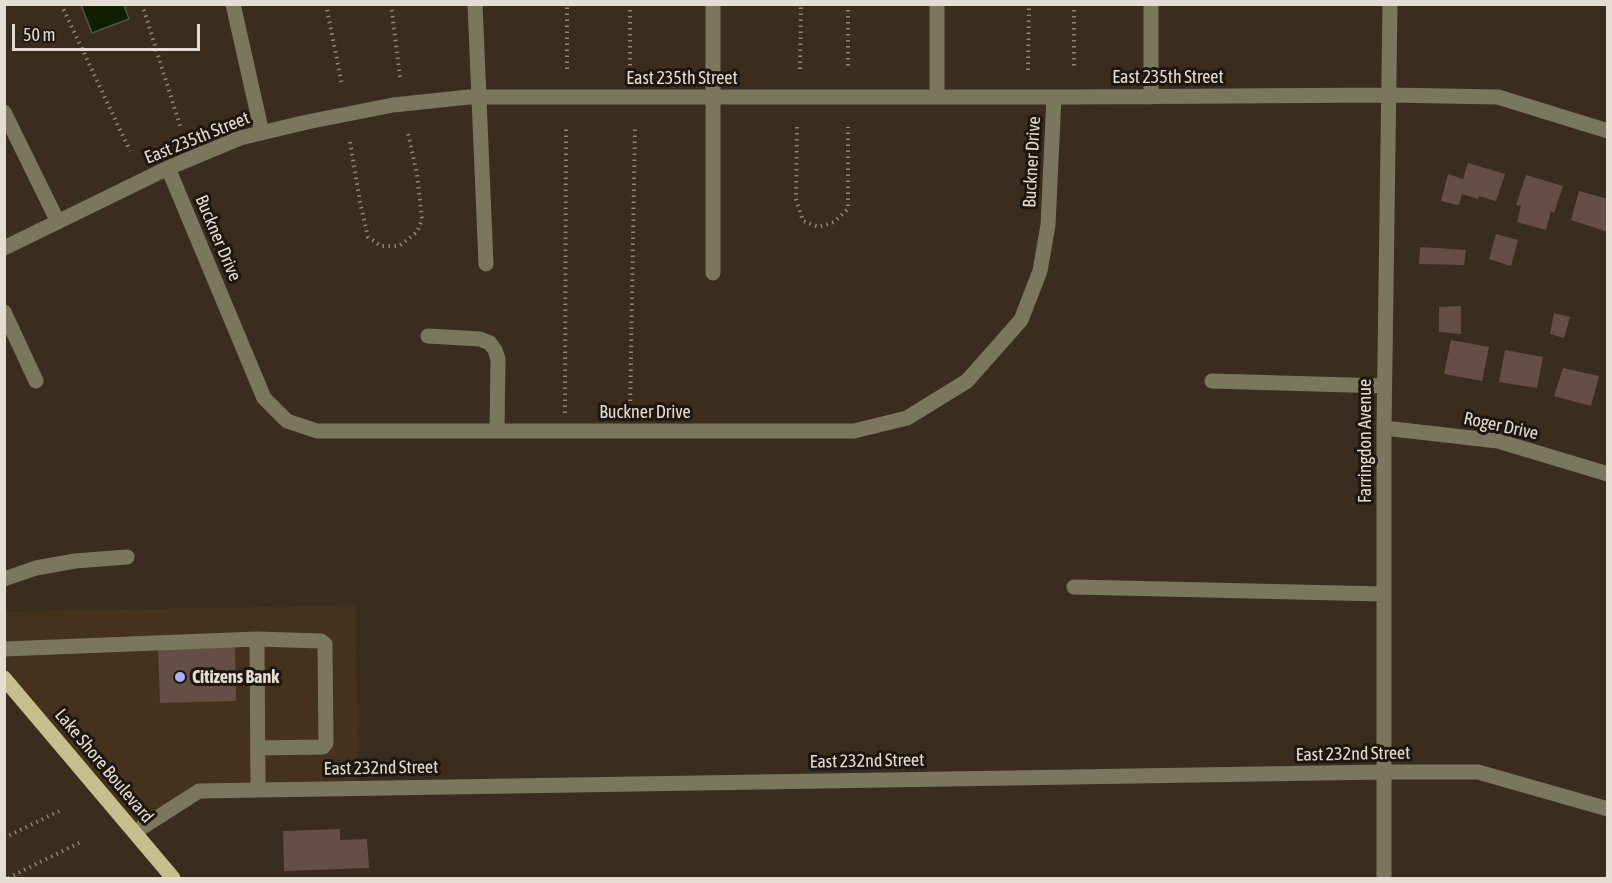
<!DOCTYPE html>
<html>
<head>
<meta charset="utf-8">
<style>
  body { margin:0 }
  #map { position:relative; width:1612px; height:883px; overflow:hidden; background:#3b2d1d; font-family:"Asap Condensed",sans-serif }
  canvas { display:block }
  .frame { position:absolute; inset:0; border:6px solid #e6ddd2; pointer-events:none }
  .scale { position:absolute; left:12px; top:24px; width:188px; height:27px; box-sizing:border-box; border:3px solid #e6ddd2; border-top:0; padding-left:8px; font-size:18px; line-height:21px; white-space:nowrap; color:#e6ddd2; -webkit-text-stroke:4px #1d1710; paint-order:stroke }
</style>
</head>
<body>
<div id="map">
<canvas width="1612" height="883"></canvas>
<div class="frame"></div>
<div class="scale">50 m</div>
</div>
<script>
const ctx = document.querySelector('canvas').getContext('2d');
ctx.lineJoin = 'round';
function fill(path, color) { ctx.fillStyle = color; ctx.fill(path, 'evenodd'); }
const poly = rows => new Path2D(rows.map(r => 'M' + r).join(''));
function stroke(path, color, width, dash) { ctx.strokeStyle = color; ctx.lineWidth = width; ctx.lineCap = dash ? 'butt' : 'round'; ctx.setLineDash(dash || []); ctx.stroke(path); }
function write(font, color, halo, rows, align = 'center') {
  ctx.font = font + ' "Asap Condensed",sans-serif'; ctx.lineWidth = 6; ctx.setLineDash([]); ctx.textBaseline = 'middle'; ctx.strokeStyle = halo; ctx.fillStyle = color; for (const [text, x, y, turn = 0] of rows) {
    ctx.save(); ctx.translate(x, y); ctx.rotate((+turn || 0) * Math.PI / 180); ctx.textAlign = isNaN(turn) ? turn : align; if (halo) ctx.strokeText(text, 0, 0); ctx.fillText(text, 0, 0); ctx.restore();
  }
}
fill(poly([
  [355,605,359,788,199,791,135,832,5,678,4,612]
]), '#45321c');
const water = poly([
  [81,5,124,5,129,19,92,33,81,5]
]);
fill(water, '#0f1f00');
stroke(water, '#50583f', 1.5);
fill(poly([
  [1468,163,1505,174,1496,201,1479,196,1478,199,1462,194,1459,205,1441,201,1448,174,1463,179],
  [1526,175,1563,186,1554,213,1551,211,1546,230,1517,222,1521,206,1516,205],
  [1579,191,1608,199,1608,232,1571,220],
  [1496,234,1518,240,1511,266,1489,259],
  [1420,247,1466,250,1464,265,1419,264],
  [1461,306,1461,334,1439,332,1439,307],
  [1554,313,1570,317,1564,338,1550,334],
  [1451,340,1489,347,1482,381,1444,374],
  [1505,350,1543,357,1537,388,1499,382],
  [1563,368,1599,376,1591,406,1554,396],
  [235,647,236,701,160,703,158,648],
  [340,829,340,840,367,839,369,868,284,871,283,831]
]), '#654e45');
stroke(poly([
  [61,4,130,151],
  [142,4,181,129],
  [326,4,342,85],
  [391,4,400,77],
  [630,4,630,69],
  [848,4,848,69],
  [1074,4,1074,70],
  [567,69,567,4],
  [800,69,801,4],
  [1028,70,1029,4],
  [797,127,796,199,803,221,819,227,834,222,848,209,848,127],
  [350,142,360,202,368,237,381,246,399,246,417,232,422,219,417,174,408,133],
  [565,413,566,126],
  [630,413,635,126],
  [4,838,59,811],
  [8,878,83,841]
]), '#918578', 4, [1.5, 4.5]);
stroke(poly([
  [233,4,262,133],
  [475,4,486,264],
  [937,4,937,97],
  [1151,4,1151,97],
  [4,112,58,222],
  [168,168,264,398,287,421,317,431,854,431,907,418,967,381,1021,320,1040,271,1048,225,1054,97],
  [4,248,168,168,240,138,307,122,393,105,469,97,1073,97,1389,95,1498,97,1608,131],
  [713,273,713,4],
  [4,312,36,381],
  [428,336,480,339,490,343,495,350,498,359,497,431],
  [1212,381,1384,386],
  [1384,428,1498,441,1608,474],
  [4,579,36,568,75,561,127,557],
  [1074,587,1384,594],
  [257,639,258,790],
  [4,649,257,639,321,641,325,644,326,743,323,747,258,748],
  [135,832,199,791,1384,772,1478,772,1608,809],
  [1384,878,1384,428,1390,4]
]), '#7b775f', 15);
stroke(poly([
  [4,678,173,878]
]), '#c6be8c', 15);
for (const [x, y, r, color] of [
  [180,677,6,"#acaffb"]
]) { const dot = new Path2D(); dot.arc(x, y, r, 0, 2 * Math.PI); ctx.fillStyle = color; ctx.fill(dot); stroke(dot, '#1d1710', 2); }
write('18px', '#e6ddd2', '#1d1710', [
  ["East 235th Street",1168,77],
  ["East 235th Street",682,78],
  ["East 235th Street",197,138,-22],
  ["Buckner Drive",1032,162,-87],
  ["Buckner Drive",218,238,67],
  ["Buckner Drive",645,412],
  ["Roger Drive",1501,426,12],
  ["Farringdon Avenue",1365,441,-90],
  ["East 232nd Street",1353,754,-1],
  ["East 232nd Street",867,761,-1],
  ["Lake Shore Boulevard",104,766,50],
  ["East 232nd Street",381,768,-1]
]);
write('bold 18px', '#e6ddd2', '#1d1710', [
  ["Citizens Bank",192,677]
], 'left');
</script>
</body>
</html>
